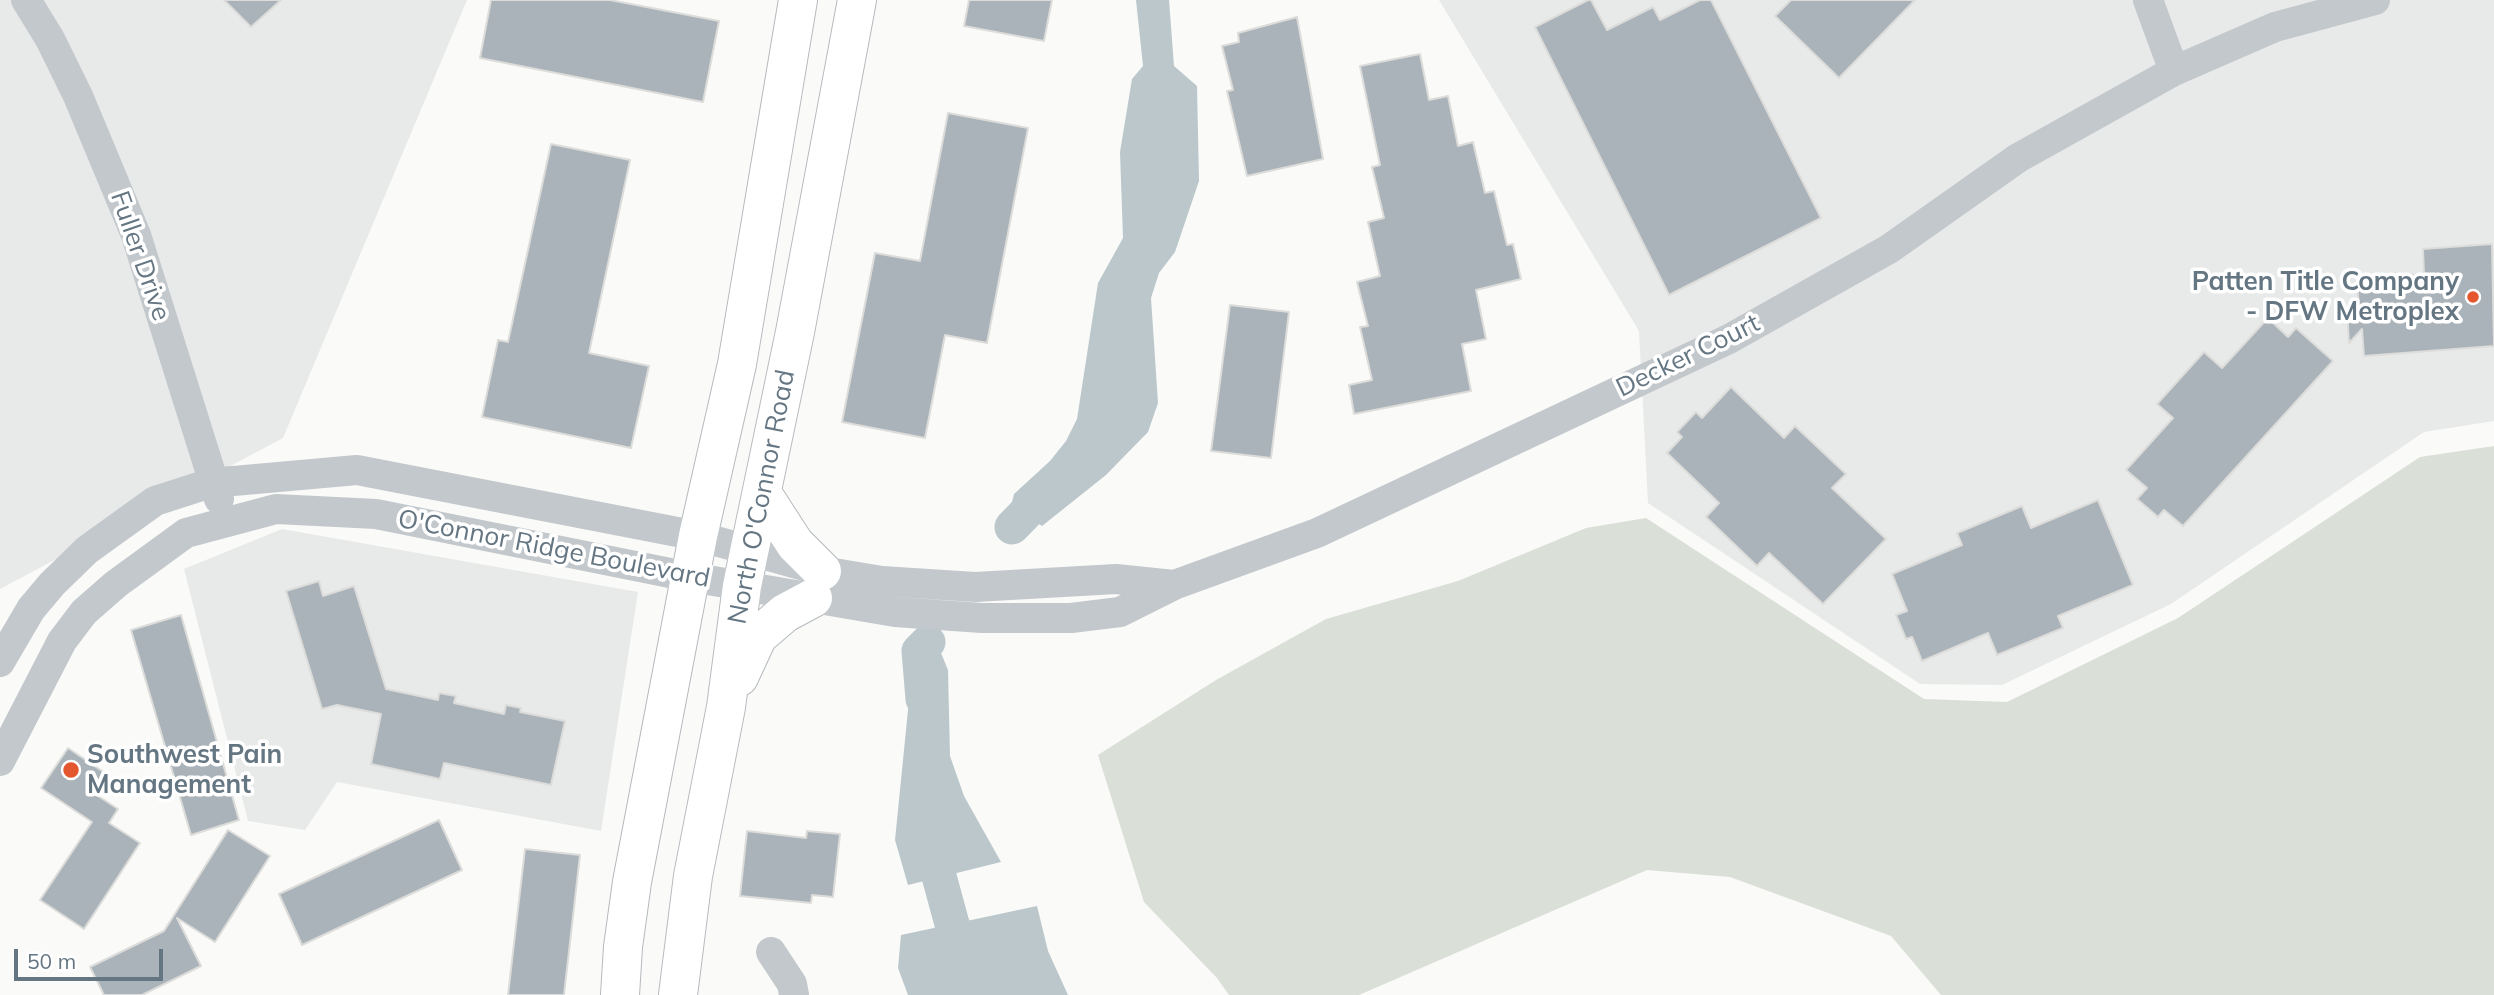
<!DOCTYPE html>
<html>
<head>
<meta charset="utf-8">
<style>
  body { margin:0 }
  #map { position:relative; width:2494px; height:995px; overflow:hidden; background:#fafaf8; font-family:Mulish,sans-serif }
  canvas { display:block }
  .scale { position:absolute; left:14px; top:949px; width:149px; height:32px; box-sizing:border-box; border:4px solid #657683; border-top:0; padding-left:9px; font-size:21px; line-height:24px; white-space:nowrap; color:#657683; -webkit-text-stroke:5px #fff; paint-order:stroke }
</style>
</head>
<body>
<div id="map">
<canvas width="2494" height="995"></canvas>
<div class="scale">50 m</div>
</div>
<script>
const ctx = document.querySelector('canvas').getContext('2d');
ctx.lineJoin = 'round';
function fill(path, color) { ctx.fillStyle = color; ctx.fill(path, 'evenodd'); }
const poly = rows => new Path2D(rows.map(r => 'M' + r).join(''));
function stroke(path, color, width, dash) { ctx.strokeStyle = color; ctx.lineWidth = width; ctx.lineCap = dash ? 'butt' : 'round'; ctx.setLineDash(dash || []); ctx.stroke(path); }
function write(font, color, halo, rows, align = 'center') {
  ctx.font = font + ' Mulish,sans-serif'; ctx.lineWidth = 7; ctx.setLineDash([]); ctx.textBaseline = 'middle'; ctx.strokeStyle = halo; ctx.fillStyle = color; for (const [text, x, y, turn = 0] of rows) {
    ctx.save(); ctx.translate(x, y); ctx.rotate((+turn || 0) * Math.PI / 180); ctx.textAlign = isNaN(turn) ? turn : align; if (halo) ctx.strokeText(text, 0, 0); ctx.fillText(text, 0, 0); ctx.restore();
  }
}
fill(poly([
  [0,0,467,0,283,438,0,589],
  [1439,0,2494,0,2494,421,2424,432,2171,604,2002,685,1920,684,1648,503,1639,331],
  [282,529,638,592,601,831,337,782,305,830,248,821,184,569]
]), '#e8e9e9');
fill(poly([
  [2494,446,2494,995,1941,995,1891,936,1730,877,1647,870,1359,995,1229,995,1217,978,1144,902,1098,755,1216,680,1326,619,1458,581,1586,528,1646,518,1924,699,2007,702,2178,618,2420,457]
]), '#dadfd7');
fill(poly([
  [1136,0,1169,0,1174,66,1197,86,1199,181,1175,252,1159,273,1151,298,1158,403,1148,432,1106,475,1042,526,1011,506,1014,494,1050,461,1066,441,1077,419,1098,283,1123,238,1120,152,1132,79,1143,66],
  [919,651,941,653,948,670,950,756,964,796,1001,862,908,885,895,840,913,660],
  [1037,906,1048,951,1068,995,908,995,898,968,901,935]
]), '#bbc7cb');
stroke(poly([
  [1012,527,1056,482],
  [923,699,919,651,928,642],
  [927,832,952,924,979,995]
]), '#bbc7cb', 35);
const building = poly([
  [224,0,281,0,251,27,224,0],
  [491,0,610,0,719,21,703,102,480,58,491,0],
  [969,0,1052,0,1044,41,964,26,969,0],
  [1588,0,1591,0,1607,30,1653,7,1660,20,1700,0,1711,0,1821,218,1669,295,1535,27,1588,0],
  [1791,0,1915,0,1839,78,1775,16,1791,0],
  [1297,17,1323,159,1247,176,1227,91,1233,90,1222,46,1239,42,1238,33,1297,17],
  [1420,54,1429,100,1448,96,1458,146,1473,142,1485,193,1494,191,1507,245,1513,244,1521,279,1476,290,1486,339,1462,344,1471,391,1354,414,1349,385,1372,380,1360,327,1368,326,1357,282,1380,276,1368,222,1384,218,1372,167,1380,165,1360,66,1420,54],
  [948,113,1028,128,987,343,945,335,925,438,842,422,875,253,920,261,948,113],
  [551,144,630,160,589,353,649,366,631,448,482,417,498,340,508,342,551,144],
  [2492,244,2494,346,2364,356,2362,329,2349,343,2347,310,2359,309,2357,279,2424,274,2423,249,2492,244],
  [1230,305,1289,312,1271,458,1211,451,1230,305],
  [2268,318,2288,337,2296,328,2333,361,2183,526,2164,510,2158,517,2137,499,2147,488,2126,470,2173,418,2157,404,2204,352,2222,368,2268,318],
  [1731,387,1784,438,1795,426,1846,474,1832,488,1886,539,1823,604,1769,553,1757,566,1706,517,1719,503,1667,453,1682,437,1677,432,1696,412,1702,418,1731,387],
  [2098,500,2133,585,2058,616,2063,628,1997,655,1988,633,1922,661,1912,637,1906,639,1896,615,1907,611,1892,574,1962,545,1957,533,2022,506,2031,528,2098,500],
  [319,581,323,596,354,586,386,689,438,700,439,693,456,696,454,703,504,714,506,705,521,708,520,712,565,721,551,785,444,763,440,779,371,764,381,714,337,705,322,709,286,591,319,581],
  [181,615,239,820,191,835,131,630,181,615],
  [68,748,105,773,92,792,118,809,109,823,140,843,84,929,40,900,92,822,41,788,68,748],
  [439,820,462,870,302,945,279,894,439,820],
  [228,830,270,856,215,942,177,918,201,966,142,995,104,995,90,967,164,931,228,830],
  [747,831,806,838,807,831,840,834,833,897,812,895,811,903,740,896,747,831],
  [525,849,580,855,564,995,508,995,525,849]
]);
fill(building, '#aab3b9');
stroke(building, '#dcdcda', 2);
const major = poly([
  [762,493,795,544,822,571],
  [739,677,758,636,785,613,813,598],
  [620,995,623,947,632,882,698,536,737,364,798,0],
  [678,995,693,876,726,707,742,586,795,332,857,0]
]);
stroke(major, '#b5babe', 40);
stroke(poly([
  [26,0,50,39,78,96,136,235,219,499],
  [2148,0,2174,71],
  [0,662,31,609,52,584,87,550,155,501,211,483,357,470,698,536,822,571,882,581,975,587,1116,579,1174,585],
  [0,761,62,641,84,612,116,584,186,533,276,509,376,514,690,577,895,612,982,618,1071,618,1120,612,1174,585,1317,533,1729,339,1889,249,2018,158,2174,71,2275,27,2375,0],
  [771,952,792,984,794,995]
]), '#c3c8cc', 30);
stroke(major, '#fff', 38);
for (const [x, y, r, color] of [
  [2473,297,7,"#e4572e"],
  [71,770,9,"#e4572e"]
]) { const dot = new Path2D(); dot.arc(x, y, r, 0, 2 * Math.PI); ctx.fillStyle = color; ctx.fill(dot); stroke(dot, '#fff', 2.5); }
write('26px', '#657683', '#fff', [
  ["Fuller Drive",140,256,71],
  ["Decker Court",1688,356,-26],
  ["North O'Connor Road",762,497,-79],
  ["O'Connor Ridge Boulevard",554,549,11]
]);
write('bold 26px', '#657683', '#fff', [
  ["Patten Title Company",2459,282],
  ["- DFW Metroplex",2459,312],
  ["Southwest Pain",87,755,"left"],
  ["Management",87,785,"left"]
], 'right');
</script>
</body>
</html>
